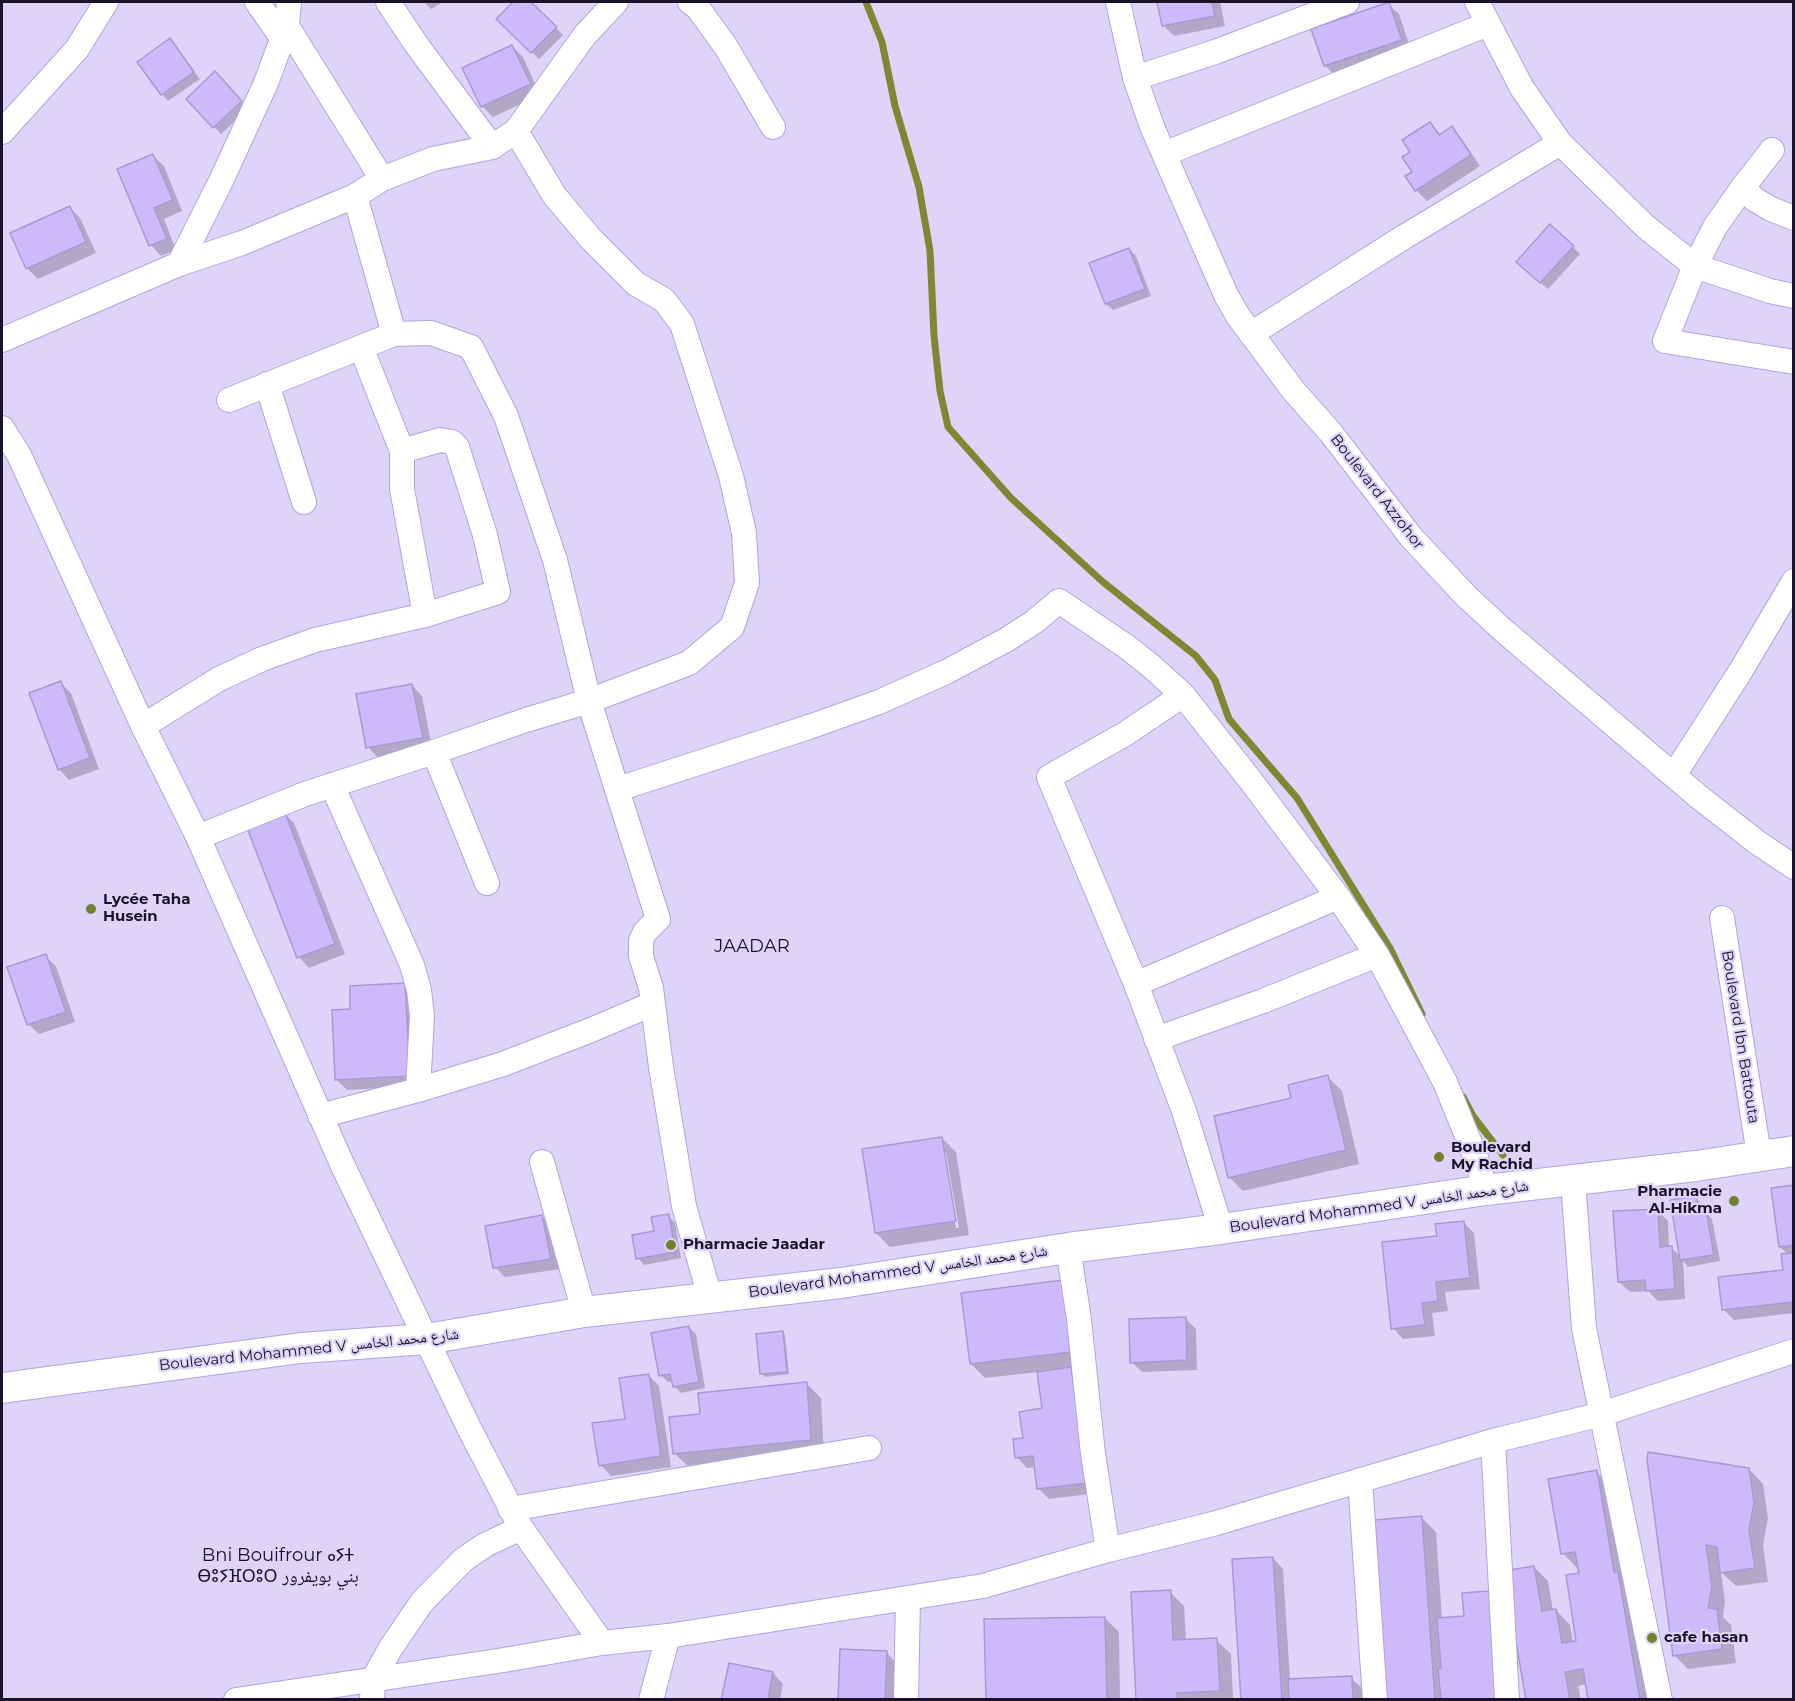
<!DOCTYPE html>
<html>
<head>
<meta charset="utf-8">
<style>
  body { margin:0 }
  #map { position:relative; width:1795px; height:1701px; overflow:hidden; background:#ded3f9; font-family:Montserrat,sans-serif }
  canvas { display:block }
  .frame { position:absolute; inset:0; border:3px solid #191228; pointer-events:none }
</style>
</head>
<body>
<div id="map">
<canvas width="1795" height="1701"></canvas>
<div class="frame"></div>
</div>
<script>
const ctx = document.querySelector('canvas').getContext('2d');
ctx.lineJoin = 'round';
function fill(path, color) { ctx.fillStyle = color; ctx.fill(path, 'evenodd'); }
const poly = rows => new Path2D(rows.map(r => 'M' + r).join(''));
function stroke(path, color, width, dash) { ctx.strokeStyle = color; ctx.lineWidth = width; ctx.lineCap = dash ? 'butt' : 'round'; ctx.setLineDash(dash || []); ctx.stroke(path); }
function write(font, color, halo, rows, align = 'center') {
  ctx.font = font + ' Montserrat,"Noto Naskh Arabic","Noto Sans Tifinagh",sans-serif'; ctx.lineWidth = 4.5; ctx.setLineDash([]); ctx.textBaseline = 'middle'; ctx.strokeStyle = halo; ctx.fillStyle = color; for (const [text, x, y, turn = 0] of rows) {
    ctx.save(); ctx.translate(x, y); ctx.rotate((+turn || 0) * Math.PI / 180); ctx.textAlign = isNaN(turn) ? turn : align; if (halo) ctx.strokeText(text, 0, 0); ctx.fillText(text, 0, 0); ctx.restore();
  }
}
fill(poly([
  [424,2,443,2,431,9],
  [515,2,529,2,563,35,539,59,498,19],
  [1158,2,1220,2,1225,26,1174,36,1163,25],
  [1388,4,1399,14,1411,50,1336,76,1325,66,1313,30],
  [170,40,200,79,168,101,162,94],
  [512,46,523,57,540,95,493,117,482,106],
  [215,73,248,109,221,134,188,99],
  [1430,123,1441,135,1452,128,1462,139,1480,166,1427,201,1416,190,1412,152],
  [153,156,164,166,182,211,164,219,176,250,161,256,151,245,119,170],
  [70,208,80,218,96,253,38,279,27,268],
  [1573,247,1580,254,1548,289,1524,269],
  [1129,249,1136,256,1151,296,1113,310,1106,304,1091,264],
  [61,683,71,693,99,769,69,780,59,769],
  [412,685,422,696,432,748,378,758,368,747],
  [283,812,294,823,345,954,309,968,299,957,248,826],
  [45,956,56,966,75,1022,39,1034,28,1024],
  [404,985,415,996,420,1086,347,1090,337,1080,352,1010],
  [1328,1077,1342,1091,1359,1164,1243,1191,1229,1177,1293,1099],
  [942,1138,956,1152,969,1235,890,1247,876,1233],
  [943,1152,946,1152,959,1228,956,1228],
  [1794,1186,1794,1313,1734,1320,1723,1309,1784,1271,1789,1255,1780,1247],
  [1695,1198,1702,1204,1703,1212,1706,1212,1712,1219,1720,1261,1688,1267,1683,1261,1685,1299,1658,1301,1648,1291,1630,1292,1619,1282,1657,1210,1668,1221,1669,1248,1672,1248,1681,1257],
  [542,1216,552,1227,561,1269,505,1277,495,1267],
  [668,1216,675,1223,681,1258,644,1265,638,1258],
  [1463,1222,1474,1233,1480,1289,1445,1292,1448,1311,1432,1313,1435,1336,1403,1339,1393,1328,1438,1237],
  [1071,1280,1094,1365,1069,1368,1081,1380,1097,1493,1049,1499,1039,1489,1036,1467,1027,1468,1017,1457,1025,1439,1044,1410,1038,1372,985,1378,971,1364],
  [1185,1318,1196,1329,1197,1370,1142,1372,1132,1362],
  [689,1327,696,1334,705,1388,681,1393,674,1386,673,1381,668,1382,661,1375],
  [782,1332,785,1335,789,1374,765,1377,762,1374],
  [648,1375,659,1386,671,1467,611,1476,601,1465,627,1420],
  [806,1383,821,1398,824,1454,689,1467,674,1453,701,1415],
  [1649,1453,1749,1469,1763,1484,1768,1518,1763,1545,1768,1582,1736,1586,1721,1572,1725,1602,1723,1617,1731,1625,1736,1663,1688,1669,1674,1655],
  [1596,1472,1611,1486,1651,1700,1590,1700,1587,1684,1578,1686,1581,1700,1528,1700,1534,1567,1548,1581,1553,1611,1556,1610,1570,1625,1573,1643,1578,1642,1580,1574,1579,1567,1577,1568,1563,1553],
  [1422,1518,1436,1532,1442,1619,1466,1617,1489,1592,1503,1607,1511,1700,1387,1700],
  [1273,1558,1283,1569,1290,1680,1351,1678,1362,1688,1362,1700,1243,1700],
  [1170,1592,1184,1606,1186,1641,1216,1640,1231,1654,1233,1700,1137,1700],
  [1105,1618,1119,1632,1120,1700,987,1700],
  [886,1652,896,1663,895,1700,839,1700],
  [773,1673,783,1684,780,1700,723,1700]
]), '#0003');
stroke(poly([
  [866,2,882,42,895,106,919,187,930,251,934,336,940,391,948,427,1011,498,1103,582,1196,656,1215,680,1229,719,1297,798,1390,948,1422,1014],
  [1463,1097,1473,1116,1503,1155]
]), '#7d8932', 7);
const building = poly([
  [513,2,531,2,557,27,531,53,496,19,513,2],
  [1157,2,1212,2,1215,16,1162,26,1157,2],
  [1389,2,1402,40,1324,66,1311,29,1389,2],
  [170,38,194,72,161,95,137,62,170,38],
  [512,45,531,84,481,107,462,68,512,45],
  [215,71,242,101,213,128,186,99,215,71],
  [1430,122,1439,135,1452,126,1471,155,1415,191,1405,176,1412,172,1402,157,1410,152,1402,140,1430,122],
  [153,154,173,200,154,208,167,239,149,246,117,169,153,154],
  [70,206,86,242,26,269,10,233,70,206],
  [1550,224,1574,246,1540,283,1516,262,1550,224],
  [1129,248,1145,289,1105,304,1089,263,1129,248],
  [61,681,90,758,58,770,29,693,61,681],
  [412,684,423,738,366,748,356,694,412,684],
  [284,810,335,944,297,958,246,825,284,810],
  [46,954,66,1012,27,1025,7,967,46,954],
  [405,983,410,1076,335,1080,332,1010,350,1009,350,986,405,983],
  [1328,1075,1346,1150,1228,1178,1214,1116,1291,1098,1288,1085,1328,1075],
  [942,1137,956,1221,875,1233,862,1149,942,1137],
  [1794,1185,1794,1245,1779,1247,1771,1188,1794,1185],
  [1696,1196,1698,1212,1706,1210,1714,1255,1680,1260,1670,1200,1696,1196],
  [1658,1209,1660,1247,1672,1246,1675,1289,1646,1291,1645,1280,1618,1282,1613,1211,1658,1209],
  [669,1214,675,1252,636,1259,632,1235,654,1231,651,1217,669,1214],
  [542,1215,551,1259,493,1268,485,1226,542,1215],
  [1464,1221,1470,1278,1436,1282,1438,1301,1422,1303,1425,1325,1391,1329,1382,1242,1437,1236,1435,1224,1464,1221],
  [1794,1253,1794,1302,1722,1310,1718,1277,1783,1270,1781,1254,1794,1253],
  [1071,1279,1080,1351,970,1364,961,1293,1071,1279],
  [1186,1317,1187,1360,1130,1363,1129,1319,1186,1317],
  [689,1326,699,1382,673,1387,670,1374,659,1376,651,1333,689,1326],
  [783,1331,787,1372,760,1374,756,1334,783,1331],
  [1071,1367,1087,1483,1037,1489,1033,1456,1015,1458,1013,1439,1023,1438,1019,1412,1042,1408,1037,1372,1071,1367],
  [649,1374,661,1456,599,1466,592,1423,625,1419,619,1378,649,1374],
  [807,1382,811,1440,673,1454,669,1417,700,1414,698,1393,807,1382],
  [1648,1452,1749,1468,1754,1503,1749,1530,1755,1568,1720,1573,1717,1547,1706,1545,1712,1587,1708,1608,1717,1609,1722,1649,1673,1656,1647,1460,1648,1452],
  [1597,1470,1614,1572,1618,1572,1640,1700,1588,1700,1583,1669,1565,1672,1570,1700,1526,1700,1504,1571,1534,1566,1542,1611,1556,1609,1562,1643,1576,1641,1566,1575,1579,1573,1575,1552,1561,1554,1548,1479,1597,1470],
  [1422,1516,1435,1700,1385,1700,1373,1520,1422,1516],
  [1273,1557,1282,1700,1241,1700,1232,1559,1273,1557],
  [1171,1590,1173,1640,1217,1638,1220,1691,1177,1693,1178,1700,1136,1700,1131,1592,1171,1590],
  [1489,1591,1499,1700,1441,1700,1438,1669,1441,1668,1437,1618,1464,1616,1462,1593,1489,1591],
  [1105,1617,1107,1700,986,1700,984,1619,1105,1617],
  [840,1649,887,1651,885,1700,838,1700,840,1649],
  [729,1663,773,1672,768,1700,721,1700,729,1663],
  [1352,1676,1353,1700,1289,1700,1288,1679,1352,1676]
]);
fill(building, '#cdbafb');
stroke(building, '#aa98d4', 1.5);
const minor = poly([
  [257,2,282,38],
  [388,2,416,44,492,147],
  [690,2,698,8,726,47,773,127],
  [1118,2,1135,78,1153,129,1226,295,1238,316,1293,390,1331,433,1411,537,1466,596,1504,631,1699,797,1758,843,1794,867],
  [1477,2,1522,88,1560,143,1646,227,1695,266,1770,291,1794,296],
  [287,26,382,179],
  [1135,78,1215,52,1347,2],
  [2,132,77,49,106,2],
  [1772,150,1743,187,1715,227,1695,266,1665,341,1794,362],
  [1164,154,1488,24],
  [1743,187,1754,199,1771,209,1794,218],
  [355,196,394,334],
  [179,264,220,183,266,83,287,26,289,2],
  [1251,334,1404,237,1560,143],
  [2,340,179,264,242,243,355,196,382,179,433,159,492,147,516,131,585,35,616,2],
  [361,347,402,451,402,489,425,615],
  [267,384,304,502],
  [229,400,394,334,431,333,471,347,506,416,555,560,589,701,658,919,645,932,641,940,641,956,651,988,661,1067,684,1206,710,1297],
  [2,428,19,455,143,726,198,837,342,1164,469,1428,521,1528,602,1643],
  [1183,695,1125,734,1049,777,1136,984,1184,1111,1221,1229],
  [143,726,219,679,262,659,315,640,425,615,498,592,485,535,457,447,452,442,440,440,402,451],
  [434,752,487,883],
  [1674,775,1740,672,1794,581],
  [332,785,412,965,419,990,422,1016,418,1090],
  [618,789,809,727,879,702,946,672,1006,640,1034,622,1059,601,1127,647,1151,666,1183,695,1251,781,1338,897,1377,955,1445,1082,1476,1158,1486,1190],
  [198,837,305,794,434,752,526,720,589,701,689,663,732,627,747,583,744,533,731,476,682,324,664,300,636,284,591,239,554,195,516,131],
  [1722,918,1759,1155],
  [1136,984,1338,897],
  [1156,1039,1263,1001,1377,955],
  [320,1116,418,1090,503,1064,591,1030,652,1004],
  [542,1162,584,1312],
  [1573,1181,1584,1328,1660,1700],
  [1068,1248,1079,1319,1093,1454,1108,1550],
  [1493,1441,1507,1700],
  [1360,1480,1375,1700],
  [510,1509,869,1448],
  [236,1700,504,1660,602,1643,668,1636,983,1586,1108,1550,1213,1524,1493,1441,1602,1414,1794,1351],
  [372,1700,373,1680,390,1649,422,1602,463,1560,485,1545,521,1528],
  [651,1700,668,1636],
  [906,1700,908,1599]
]);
const major = poly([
  [2,1388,301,1348,427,1339,584,1312,841,1283,1068,1248,1221,1229,1486,1190,1696,1166,1794,1151]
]);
stroke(minor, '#b4a2df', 26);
stroke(major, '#b4a2df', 32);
stroke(minor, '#fff', 24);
stroke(major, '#fff', 30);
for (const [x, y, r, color] of [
  [91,909,6,"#73812e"],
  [1439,1157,6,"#73812e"],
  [1734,1201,6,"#73812e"],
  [671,1245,6,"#73812e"],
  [1652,1638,6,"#73812e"]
]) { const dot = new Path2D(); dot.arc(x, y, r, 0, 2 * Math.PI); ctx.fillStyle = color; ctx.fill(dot); stroke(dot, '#ded3f9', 2); }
write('15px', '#191228', '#ded3f9', [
  ["Boulevard Azzohor",1377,492,52],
  ["Boulevard Ibn Battouta",1740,1037,81],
  ["Boulevard Mohammed V شارع محمد الخامس",1379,1207,-8],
  ["Boulevard Mohammed V شارع محمد الخامس",898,1272,-8],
  ["Boulevard Mohammed V شارع محمد الخامس",309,1350,-6]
]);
write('bold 15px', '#191228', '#ded3f9', [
  ["Lycée Taha",103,900],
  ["Husein",103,917],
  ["Boulevard",1451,1148],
  ["My Rachid",1451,1165],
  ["Pharmacie",1722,1192,"right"],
  ["Al-Hikma",1722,1209,"right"],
  ["Pharmacie Jaadar",683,1245],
  ["cafe hasan",1664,1638]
], 'left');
write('18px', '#191228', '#ded3f9', [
  ["JAADAR",752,947],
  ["Bni Bouifrour ⴰⵢⵜ",278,1556],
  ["ⴱⵓⵢⴼⵔⵓⵔ بني بويفرور",278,1577]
]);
</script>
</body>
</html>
